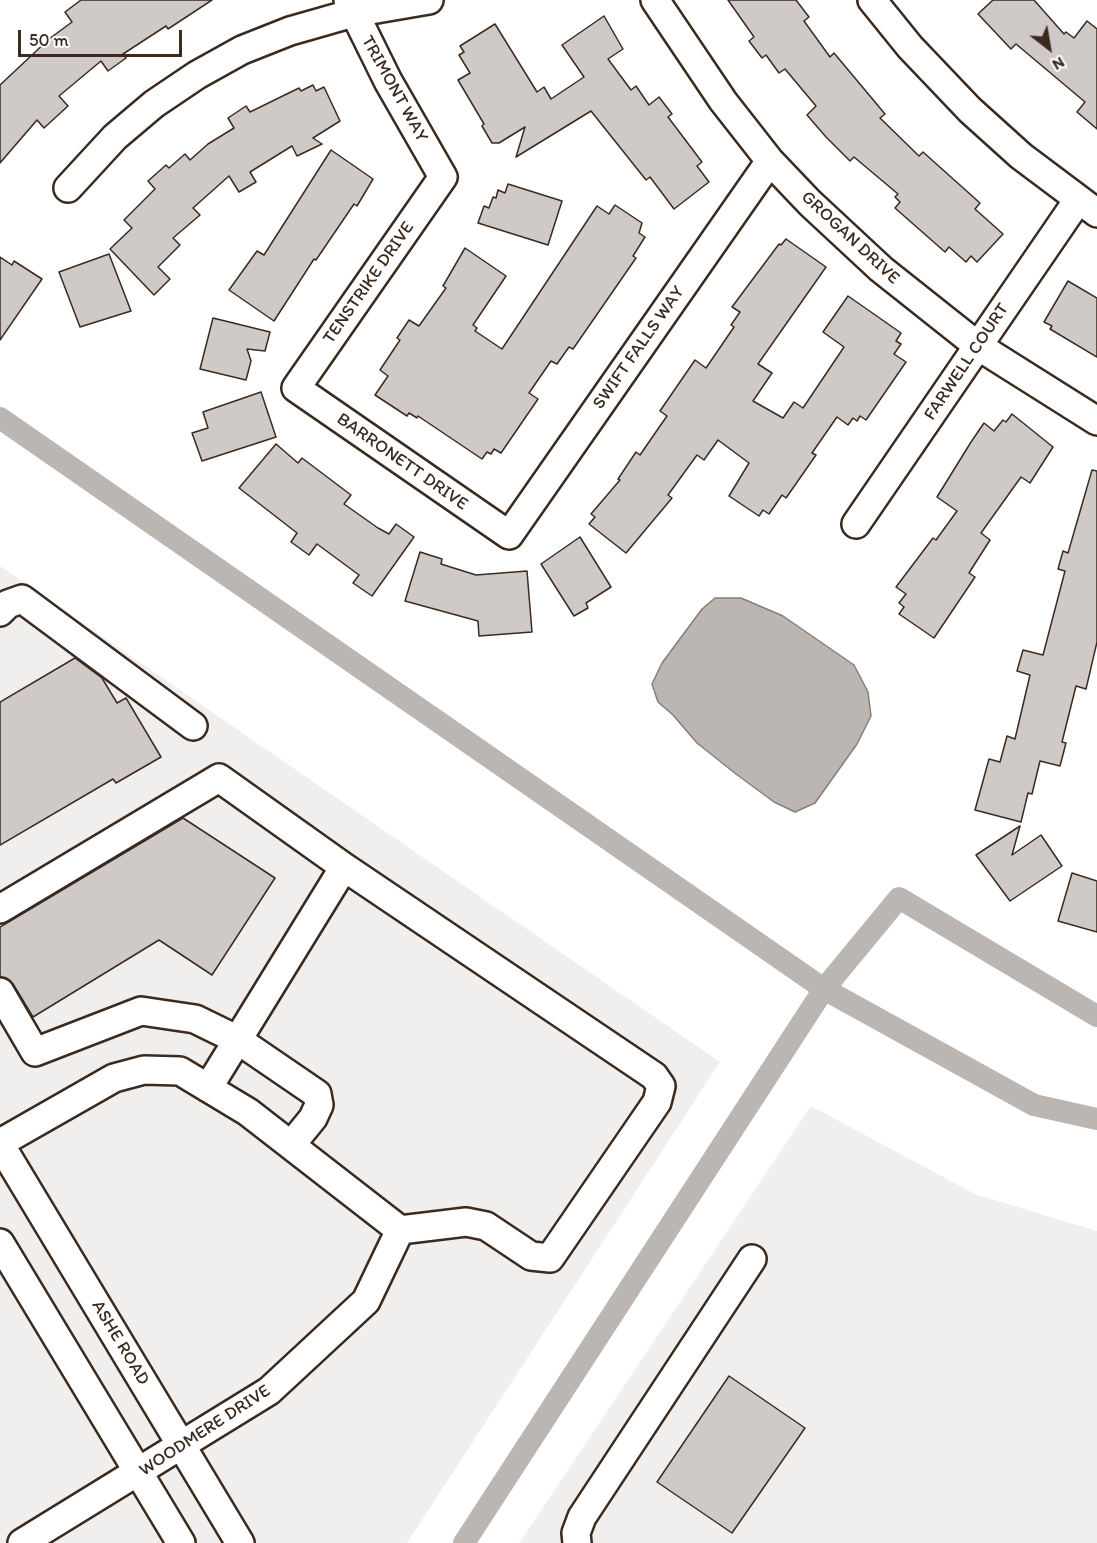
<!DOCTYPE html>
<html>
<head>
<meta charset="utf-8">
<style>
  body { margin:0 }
  #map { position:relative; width:1097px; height:1543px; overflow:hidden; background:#fff; font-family:Itim,sans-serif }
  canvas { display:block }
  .north { position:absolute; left:1019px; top:18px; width:60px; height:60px; -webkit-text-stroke:4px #fff; paint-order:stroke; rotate:149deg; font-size:16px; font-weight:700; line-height:24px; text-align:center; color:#3b2a1e }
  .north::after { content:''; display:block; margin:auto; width:21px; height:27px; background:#3b2a1e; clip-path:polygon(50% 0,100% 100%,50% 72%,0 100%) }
  .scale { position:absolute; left:18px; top:30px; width:164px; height:27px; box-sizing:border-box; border:3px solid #3b2a1e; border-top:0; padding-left:8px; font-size:18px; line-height:21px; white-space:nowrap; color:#3b2a1e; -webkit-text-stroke:4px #fff; paint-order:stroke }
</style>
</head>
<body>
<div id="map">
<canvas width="1097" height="1543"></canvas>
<div class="north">N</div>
<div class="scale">50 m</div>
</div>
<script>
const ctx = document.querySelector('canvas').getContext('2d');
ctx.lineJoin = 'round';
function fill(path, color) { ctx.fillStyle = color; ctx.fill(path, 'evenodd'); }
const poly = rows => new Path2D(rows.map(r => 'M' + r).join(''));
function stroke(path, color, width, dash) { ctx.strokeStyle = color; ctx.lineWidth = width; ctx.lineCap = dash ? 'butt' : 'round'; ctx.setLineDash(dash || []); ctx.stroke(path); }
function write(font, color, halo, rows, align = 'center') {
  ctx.font = font + ' Itim,sans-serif'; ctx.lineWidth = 6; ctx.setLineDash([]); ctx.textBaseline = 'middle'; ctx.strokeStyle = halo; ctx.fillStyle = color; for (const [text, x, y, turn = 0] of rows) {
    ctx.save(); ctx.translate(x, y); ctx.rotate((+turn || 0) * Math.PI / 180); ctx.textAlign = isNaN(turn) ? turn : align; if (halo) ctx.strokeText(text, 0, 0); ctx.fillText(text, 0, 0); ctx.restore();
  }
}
fill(poly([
  [0,566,720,1062,407,1543,0,1543],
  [811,1106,975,1194,1097,1231,1097,1543,519,1543]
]), '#f1efee');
const water = poly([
  [715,598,741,598,783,616,854,665,868,692,871,716,857,744,815,803,795,812,774,802,736,774,697,743,673,715,658,702,652,684,662,663,702,609,715,598]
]);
fill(water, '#bcb6b3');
stroke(water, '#887e77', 1.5);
stroke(poly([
  [0,418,824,989,1034,1105,1097,1119],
  [464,1543,824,989,899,898,1097,1016]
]), '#bcb6b3', 22);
const building = poly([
  [81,0,212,0,168,29,166,26,123,54,126,58,108,71,101,61,59,96,68,106,44,128,37,120,0,163,0,85,49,39,72,22,65,12,81,0],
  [728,0,796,0,809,17,804,21,830,57,834,53,885,114,880,118,919,156,923,152,980,203,975,209,1003,234,977,262,971,256,966,262,949,247,945,252,895,208,900,202,895,197,898,194,854,157,850,161,826,137,807,115,816,106,785,69,779,73,766,55,762,58,749,41,754,37,728,0],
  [993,0,1034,0,1064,34,1066,32,1074,38,1087,21,1097,29,1097,129,1077,112,1085,102,1016,44,1011,49,978,14,993,0],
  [604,16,623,49,608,59,631,90,636,86,649,105,659,97,672,114,668,117,702,162,697,166,709,182,674,209,650,177,646,180,591,111,516,157,525,127,499,143,492,143,482,126,484,124,458,80,470,73,459,55,464,52,460,46,495,24,537,92,544,87,551,99,584,77,562,45,604,16],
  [313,85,316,91,324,87,340,121,313,138,322,144,297,156,292,146,250,172,256,182,239,192,229,176,193,208,200,215,173,238,180,245,158,267,170,279,154,295,110,249,132,228,124,220,155,189,148,181,166,165,169,168,185,154,190,160,208,144,234,128,228,118,246,106,250,112,299,88,301,91,313,85],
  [331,150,373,179,357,206,354,204,316,260,314,259,274,321,229,290,257,251,264,255,331,150],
  [508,184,562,201,548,245,478,223,484,206,489,208,493,197,496,198,498,190,505,193,508,184],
  [615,205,642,223,639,233,645,237,633,256,636,258,573,349,569,347,557,364,551,361,529,393,538,399,501,453,494,449,491,454,487,452,482,459,418,416,417,418,409,413,407,416,375,395,388,376,380,370,400,340,397,338,409,320,419,326,446,288,443,286,465,248,506,276,473,325,477,328,475,331,502,349,597,206,609,214,615,205],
  [786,239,826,267,758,364,772,373,753,401,783,418,794,402,803,408,844,347,823,332,848,296,901,333,896,341,901,344,894,354,906,362,866,420,860,416,857,421,853,418,848,425,837,417,812,453,816,455,786,498,782,495,769,514,763,510,759,516,729,496,749,463,718,440,704,460,697,455,668,495,672,498,626,553,589,524,595,517,591,514,620,480,618,479,636,452,640,455,660,426,667,416,660,411,695,360,706,368,734,327,731,325,740,312,732,307,779,244,781,245,786,239],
  [109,254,131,311,80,327,59,272,109,254],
  [0,257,12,265,14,261,42,279,0,340,0,257],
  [1068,281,1097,298,1097,357,1050,329,1052,326,1044,322,1068,281],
  [213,318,270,332,265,351,247,349,251,361,246,380,200,369,213,318],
  [261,392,276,437,202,461,192,433,208,428,203,412,261,392],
  [1012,414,1053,447,1030,483,1021,477,981,533,990,540,969,573,975,577,934,638,899,614,904,607,899,603,906,594,896,587,933,538,936,540,957,511,937,497,971,442,984,423,994,431,1003,420,1006,422,1012,414],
  [276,444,298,463,302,458,351,495,344,504,378,528,389,534,396,524,414,537,372,596,353,583,359,575,317,544,309,555,291,542,297,533,239,488,276,444],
  [1092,470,1097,471,1097,642,1086,689,1076,686,1062,742,1066,743,1060,766,1040,761,1032,794,1028,793,1021,822,975,810,989,759,1000,762,1007,736,1015,739,1030,675,1017,671,1023,650,1043,655,1065,571,1058,569,1063,551,1068,553,1092,470],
  [580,537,611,587,586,603,588,608,574,616,541,564,580,537],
  [420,552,442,559,441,564,476,575,527,571,532,632,479,636,478,621,405,601,420,552],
  [75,658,102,678,117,703,126,698,161,757,116,783,113,779,0,845,0,702,75,658],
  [183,818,275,878,212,975,159,940,33,1017,13,984,0,976,0,927,183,818],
  [1020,826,1012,855,1041,835,1062,866,1010,901,976,855,1020,826],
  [1072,873,1097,881,1097,932,1058,921,1072,873],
  [729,1376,805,1428,732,1533,657,1482,729,1376]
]);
fill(building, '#cfcac7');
stroke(building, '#3b2a1e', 1.5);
const minor = poly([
  [348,0,388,81,443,177,296,388,509,535,770,161],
  [655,0,723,101,770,161,810,203,881,269,978,346,1097,421],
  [872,0,910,47,970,110,1021,156,1097,213],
  [68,188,115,137,154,104,197,75,242,50,290,31,353,13,429,0],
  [856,524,1078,200],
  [0,612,8,604,22,599,193,726],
  [0,909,219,778,344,867,208,1088],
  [0,992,35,1052,141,1011,195,1019,238,1040,317,1094,319,1105,313,1118,291,1145],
  [0,1143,114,1078,144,1070,180,1071,248,1112,400,1230,466,1222,486,1226,531,1256,550,1258,657,1102,661,1086,654,1076,344,867],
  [0,1144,240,1543],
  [0,1243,181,1543],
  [22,1543,269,1391,366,1301,400,1230],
  [577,1543,576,1533,582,1517,752,1259]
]);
stroke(minor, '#3b2a1e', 32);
stroke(minor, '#fff', 27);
write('18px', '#3b2a1e', '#fff', [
  ["TRIMONT WAY",394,89,61],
  ["GROGAN DRIVE",850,238,43],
  ["TENSTRIKE DRIVE",369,283,-55],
  ["SWIFT FALLS WAY",639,348,-55],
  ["FARWELL COURT",967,362,-56],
  ["BARRONETT DRIVE",402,462,35],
  ["ASHE ROAD",120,1343,59],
  ["WOODMERE DRIVE",205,1431,-33]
]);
</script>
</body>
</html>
